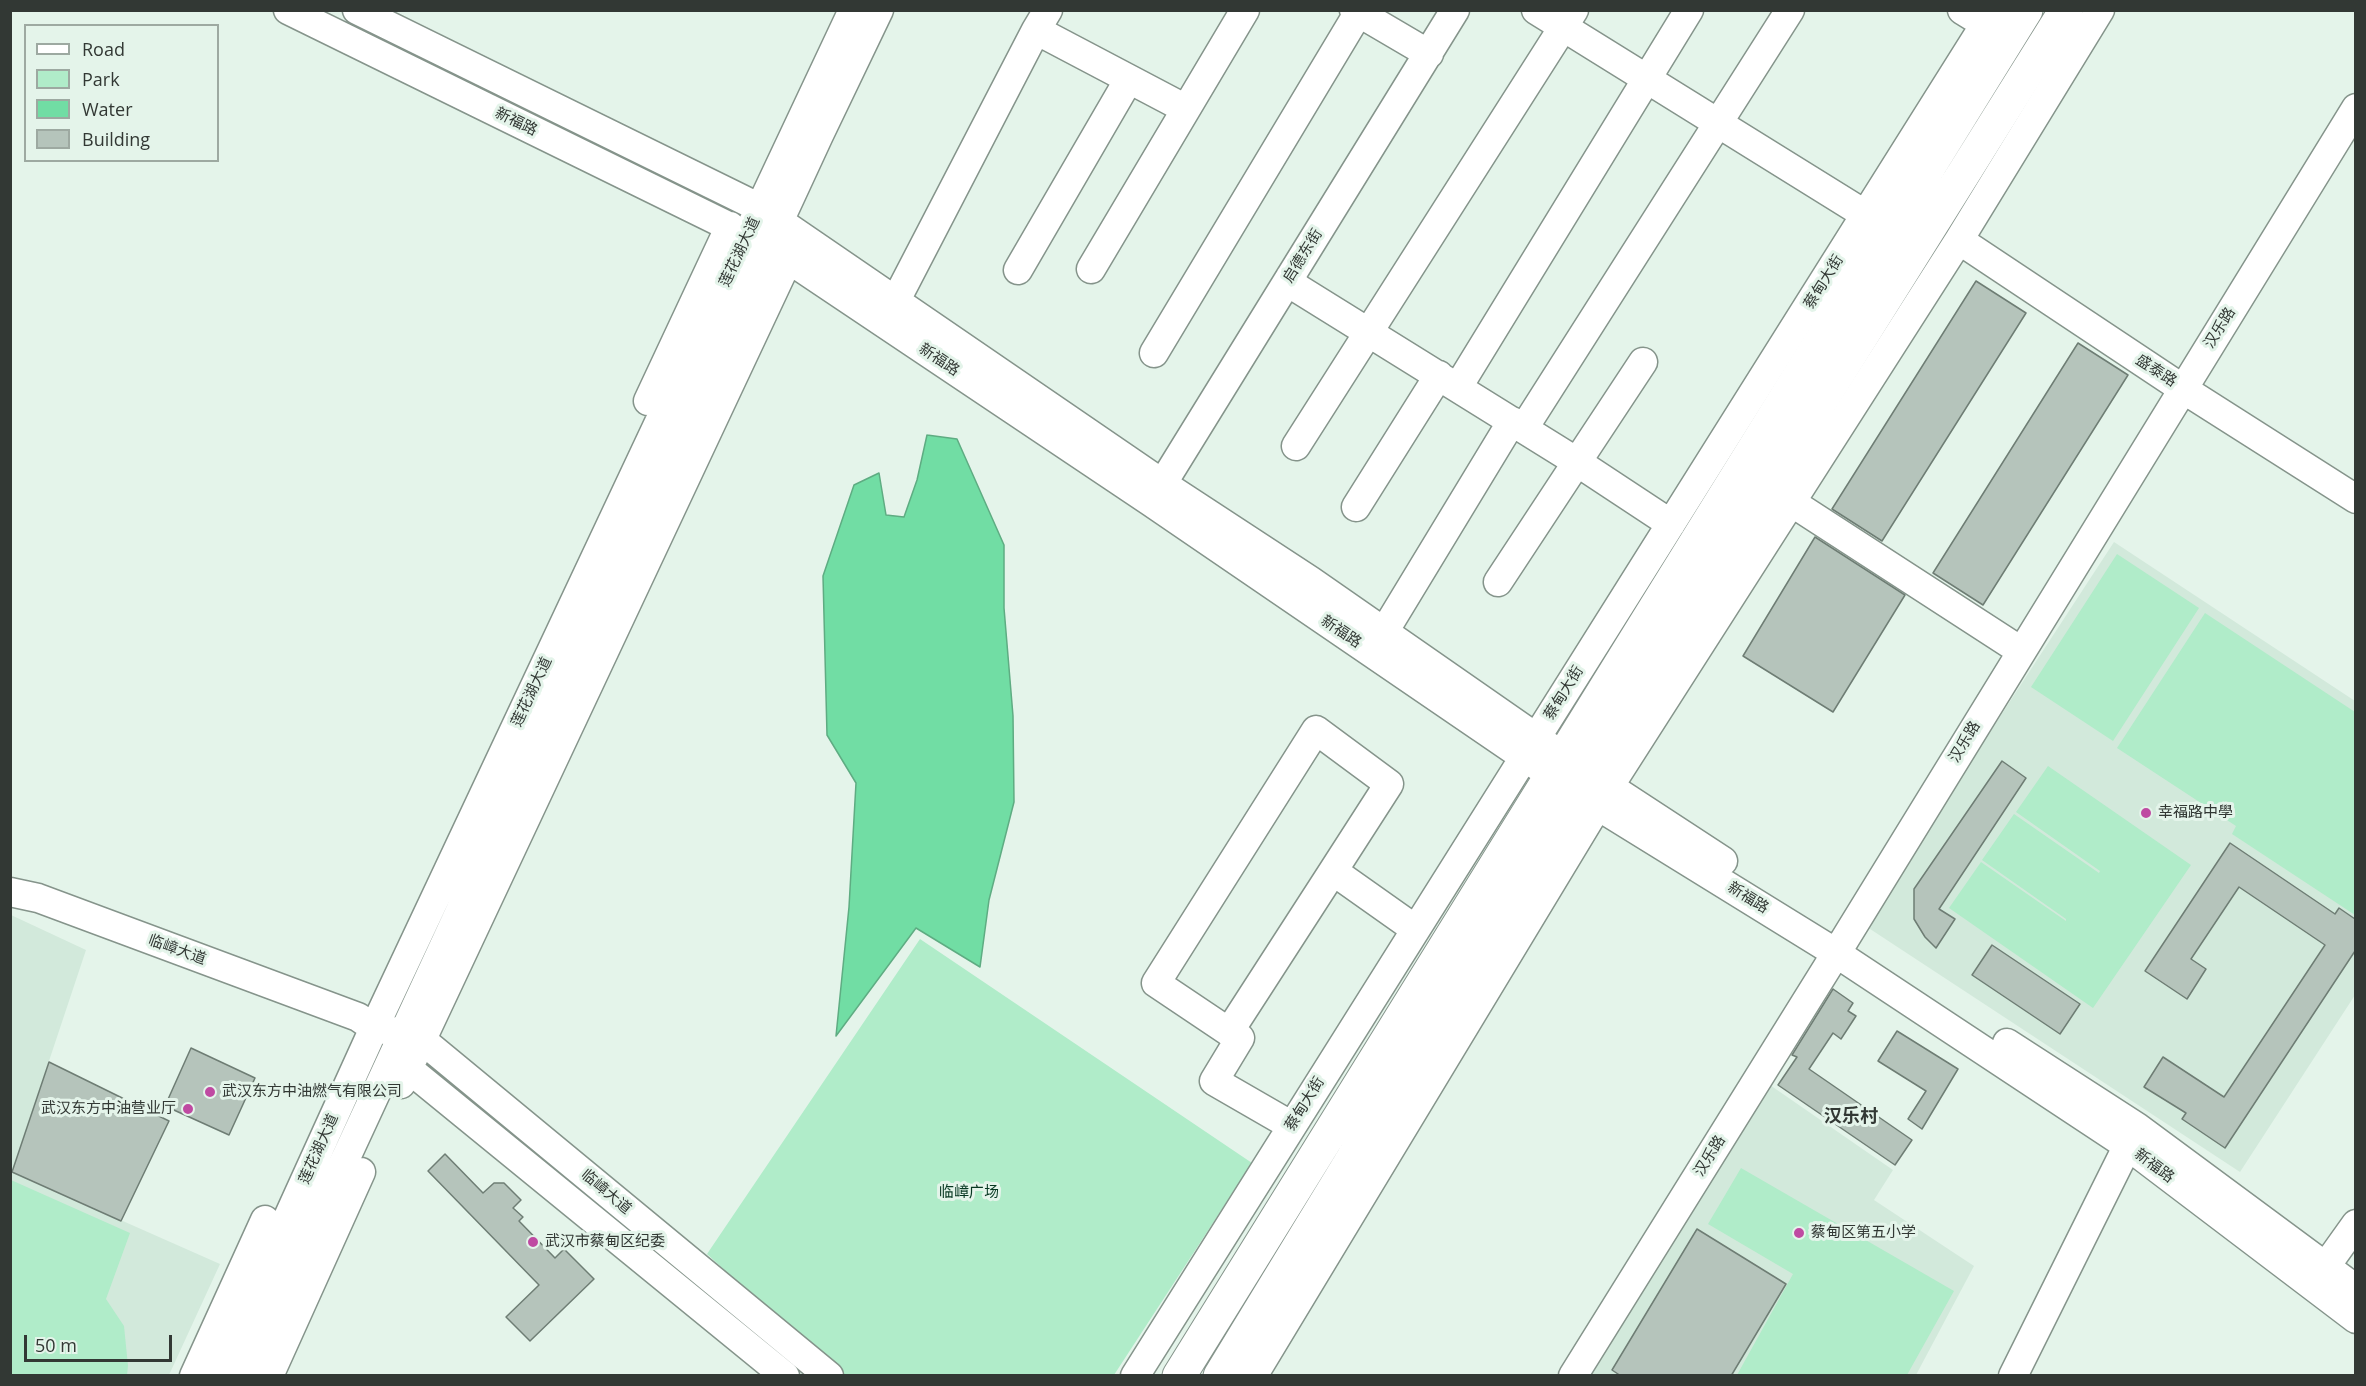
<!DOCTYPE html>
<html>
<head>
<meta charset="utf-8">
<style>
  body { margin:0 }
  #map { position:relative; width:2366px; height:1386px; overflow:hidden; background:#e4f4ea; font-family:"Open Sans",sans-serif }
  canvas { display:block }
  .frame { position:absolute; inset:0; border:12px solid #323834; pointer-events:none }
  .legend { position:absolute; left:24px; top:24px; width:195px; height:138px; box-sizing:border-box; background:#e4f4ea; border:2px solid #9da9a1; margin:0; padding:8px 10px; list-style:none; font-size:18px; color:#323834 }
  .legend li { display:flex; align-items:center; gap:12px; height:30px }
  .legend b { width:30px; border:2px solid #9da9a1 }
  .scale { position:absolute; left:24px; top:1335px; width:148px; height:27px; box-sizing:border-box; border:3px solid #323834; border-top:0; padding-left:8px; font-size:18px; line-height:21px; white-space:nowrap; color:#323834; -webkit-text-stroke:4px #e4f4ea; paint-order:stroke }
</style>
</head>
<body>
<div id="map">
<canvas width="2366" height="1386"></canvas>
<div class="frame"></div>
<ul class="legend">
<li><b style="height:8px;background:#fff"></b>Road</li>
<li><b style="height:16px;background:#b0ecc9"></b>Park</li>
<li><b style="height:16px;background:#71dda4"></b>Water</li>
<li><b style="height:16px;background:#b5c4bb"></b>Building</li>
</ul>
<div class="scale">50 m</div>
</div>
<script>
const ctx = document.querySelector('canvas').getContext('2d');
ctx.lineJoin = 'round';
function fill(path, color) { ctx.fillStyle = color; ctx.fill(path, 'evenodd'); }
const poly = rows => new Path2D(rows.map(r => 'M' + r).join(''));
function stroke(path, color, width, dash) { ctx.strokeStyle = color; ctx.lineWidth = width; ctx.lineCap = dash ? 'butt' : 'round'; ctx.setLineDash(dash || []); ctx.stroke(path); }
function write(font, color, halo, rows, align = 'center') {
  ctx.font = font + ' "Open Sans","Noto Sans SC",sans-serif'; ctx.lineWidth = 6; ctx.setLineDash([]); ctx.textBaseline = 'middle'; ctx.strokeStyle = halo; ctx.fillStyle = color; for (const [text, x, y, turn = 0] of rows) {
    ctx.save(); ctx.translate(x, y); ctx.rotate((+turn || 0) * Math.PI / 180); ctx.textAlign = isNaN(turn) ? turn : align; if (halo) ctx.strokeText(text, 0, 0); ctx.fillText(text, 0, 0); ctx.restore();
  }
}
fill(poly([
  [2114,542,2355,701,2355,995,2240,1172,1864,925],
  [11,915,86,950,12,1172,220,1264,169,1375,11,1376],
  [1767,1083,1893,1170,1874,1200,1974,1266,1916,1375,1585,1376]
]), '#d2e9db');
fill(poly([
  [2117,554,2199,608,2113,741,2031,687],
  [2205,613,2355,712,2355,915,2232,834,2236,826,2117,748],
  [2048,766,2191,865,2093,1008,1949,908,1981,862,2066,921,2066,919,1982,860,2014,814,2099,873,2100,871,2016,812],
  [920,939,1252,1163,1114,1375,839,1375,707,1254],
  [1741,1168,1954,1291,1907,1375,1737,1375,1793,1274,1708,1224],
  [11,1180,130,1233,106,1299,124,1326,128,1366,127,1375,11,1375]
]), '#b0ecc9');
const water = poly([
  [927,435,957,439,1004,545,1004,608,1013,716,1014,802,989,900,980,967,916,928,836,1036,849,907,856,783,827,735,823,576,854,485,879,473,886,515,904,517,917,480,927,435]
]);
fill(water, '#71dda4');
stroke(water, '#5eac82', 1.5);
const building = poly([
  [1976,281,2026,313,1882,541,1832,509,1976,281],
  [2078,343,2128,375,1983,605,1933,573,2078,343],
  [1815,537,1905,595,1833,712,1743,656,1815,537],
  [2002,761,2026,778,1939,909,1955,919,1936,948,1925,937,1914,919,1914,889,2002,761],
  [2230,843,2335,914,2339,908,2355,919,2355,951,2225,1148,2182,1119,2186,1113,2144,1087,2163,1057,2224,1097,2325,945,2239,887,2191,959,2206,969,2187,999,2145,971,2230,843],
  [1992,945,2080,1004,2060,1034,1972,975,1992,945],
  [1833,989,1853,1003,1848,1011,1856,1016,1841,1039,1833,1033,1809,1069,1912,1140,1895,1165,1778,1085,1797,1057,1792,1055,1833,989],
  [1897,1031,1958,1069,1922,1129,1908,1119,1926,1091,1878,1061,1897,1031],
  [191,1048,255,1078,229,1135,165,1106,191,1048],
  [49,1062,169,1121,121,1221,12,1172,49,1062],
  [445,1154,483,1193,494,1183,504,1183,521,1200,513,1208,523,1217,519,1221,555,1258,564,1249,594,1279,530,1341,506,1317,539,1285,428,1171,445,1154],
  [1697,1229,1786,1284,1731,1376,1621,1376,1612,1370,1697,1229]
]);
fill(building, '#b5c4bb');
stroke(building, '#6e7d74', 1.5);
const minor = poly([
  [288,10,769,246,1151,502,1524,757,1598,806,1836,953,2128,1146,2356,1319],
  [357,10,760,208,1163,484,1311,581,1564,757,1723,861],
  [1048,10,1036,30,1186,109],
  [1354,10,1429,54],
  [1536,10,1866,215],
  [1962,10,2001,34],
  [1959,240,2183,389,2356,499],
  [1091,269,1245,10],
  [1018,270,1129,79],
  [1290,277,1297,288,1577,462,1643,362],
  [895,302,1036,30],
  [1154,353,1360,10],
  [1458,387,1689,10],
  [648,401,730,226],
  [1524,428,1790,10],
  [1296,446,1574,10],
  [1153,499,1455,10],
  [1791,502,2021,651],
  [1356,507,1439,375],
  [1498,582,1577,462,1671,524],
  [1384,632,1512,421],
  [1333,871,1389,784,1316,730,1156,983,1229,1032,1333,871,1415,929],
  [10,892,38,898,358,1017,374,1028,403,1033,422,1040,829,1376],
  [1229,1032,1240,1038,1214,1081,1292,1126],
  [2007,1043,2137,1127,2356,1289],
  [394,1057,785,1376],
  [401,1084,788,260],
  [2313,1280,2326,1266,2356,1224],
  [194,1376,265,1220],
  [216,1376,374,1028,853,10],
  [245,1376,819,135,879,10],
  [269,1376,361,1172],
  [1135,1376,1994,10],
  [1253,1376,1609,787,1959,240,2100,10],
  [1573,1376,1845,939,2356,108],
  [2013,1376,2135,1131]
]);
const major = poly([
  [1179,1376,2026,10],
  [1220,1376,1588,773,2066,10]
]);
stroke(minor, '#85948b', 31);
stroke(major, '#85948b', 35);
stroke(minor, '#fff', 28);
stroke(major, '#fff', 33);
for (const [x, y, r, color] of [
  [2146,813,6,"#bf4aa2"],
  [210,1092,6,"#bf4aa2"],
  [188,1109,6,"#bf4aa2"],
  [1799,1233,6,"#bf4aa2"],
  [533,1242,6,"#bf4aa2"]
]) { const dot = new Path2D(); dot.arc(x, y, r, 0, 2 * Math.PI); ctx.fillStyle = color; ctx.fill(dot); stroke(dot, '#e4f4ea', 2); }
write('15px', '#323834', '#e4f4ea', [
  ["新福路",516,122,26],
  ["莲花湖大道",740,252,-65],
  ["启德东街",1303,256,-58],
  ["蔡甸大街",1824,282,-58],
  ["汉乐路",2220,328,-58],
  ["新福路",939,360,34],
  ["盛泰路",2156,371,33],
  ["新福路",1341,632,34],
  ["莲花湖大道",532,692,-65],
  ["蔡甸大街",1564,693,-58],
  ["汉乐路",1965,742,-59],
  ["新福路",1748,898,32],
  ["临嶂大道",177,950,20],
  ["蔡甸大街",1305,1104,-58],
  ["莲花湖大道",319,1149,-66],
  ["汉乐路",1710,1156,-58],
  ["新福路",2154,1166,37],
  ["临嶂大道",606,1192,40]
]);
write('15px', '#323834', '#e4f4ea', [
  ["幸福路中學",2158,813],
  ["武汉东方中油燃气有限公司",222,1092],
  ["武汉东方中油营业厅",176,1109,"right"],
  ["蔡甸区第五小学",1811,1233],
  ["武汉市蔡甸区纪委",545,1242]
], 'left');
write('15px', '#063721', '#e4f4ea', [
  ["临嶂广场",969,1193]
]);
write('bold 18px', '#323834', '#e4f4ea', [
  ["汉乐村",1851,1117]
]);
</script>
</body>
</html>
